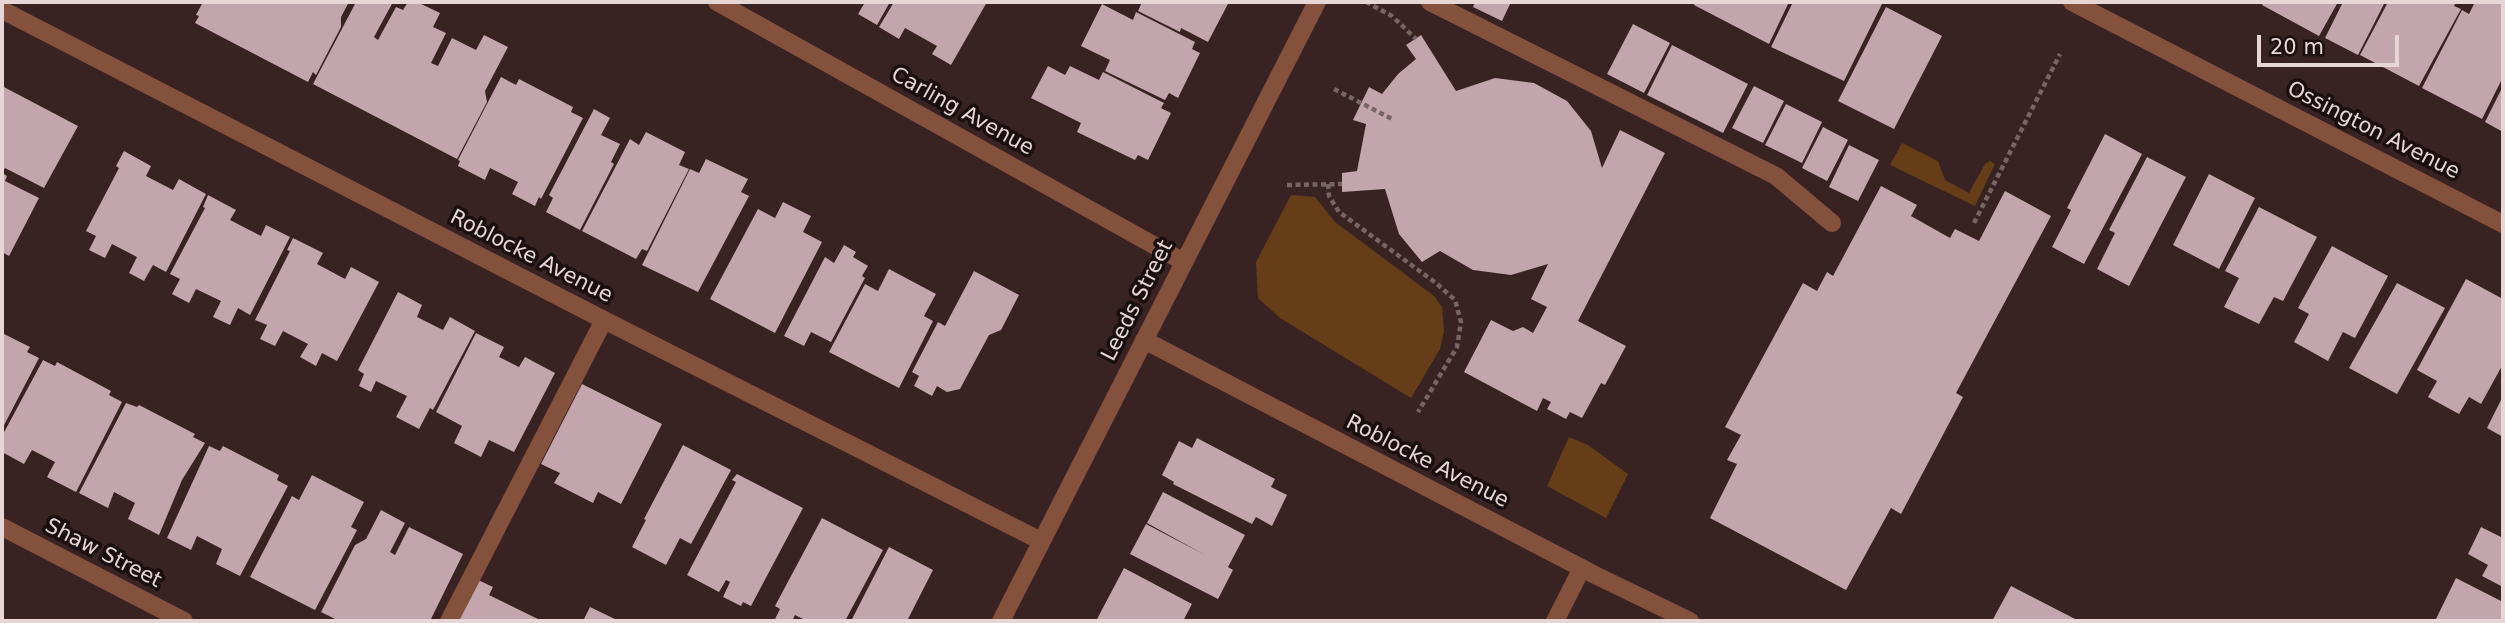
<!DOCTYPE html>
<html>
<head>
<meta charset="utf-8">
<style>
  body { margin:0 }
  #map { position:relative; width:2505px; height:623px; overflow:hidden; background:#392222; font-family:"DejaVu Sans",sans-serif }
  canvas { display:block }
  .frame { position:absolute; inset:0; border:4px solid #e6d6d5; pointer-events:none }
  .scale { position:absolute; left:2257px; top:35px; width:142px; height:32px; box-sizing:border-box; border:4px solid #e6d6d5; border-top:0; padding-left:9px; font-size:21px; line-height:24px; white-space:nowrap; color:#e6d6d5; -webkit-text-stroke:5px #1a0f0f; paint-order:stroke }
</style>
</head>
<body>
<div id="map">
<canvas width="2505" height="623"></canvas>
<div class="frame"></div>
<div class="scale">20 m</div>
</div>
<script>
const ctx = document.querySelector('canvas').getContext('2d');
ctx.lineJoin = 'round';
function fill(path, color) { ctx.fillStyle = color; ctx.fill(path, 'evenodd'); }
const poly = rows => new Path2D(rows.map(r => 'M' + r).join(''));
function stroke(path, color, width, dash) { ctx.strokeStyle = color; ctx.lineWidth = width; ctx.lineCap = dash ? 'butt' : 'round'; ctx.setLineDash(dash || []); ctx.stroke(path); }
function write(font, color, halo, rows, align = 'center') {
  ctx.font = font + ' "DejaVu Sans",sans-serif'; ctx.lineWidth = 7; ctx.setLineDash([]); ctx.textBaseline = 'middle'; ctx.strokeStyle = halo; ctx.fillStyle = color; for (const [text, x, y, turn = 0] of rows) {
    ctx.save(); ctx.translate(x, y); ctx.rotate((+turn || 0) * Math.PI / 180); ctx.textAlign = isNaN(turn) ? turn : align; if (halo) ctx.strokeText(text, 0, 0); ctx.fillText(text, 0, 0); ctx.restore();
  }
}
fill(poly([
  [1902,143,1938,161,1945,180,1969,193,1985,164,1990,161,1995,164,1975,206,1890,165],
  [1291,195,1315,197,1335,222,1434,296,1442,307,1444,331,1440,349,1411,398,1280,318,1258,298,1256,262],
  [1569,437,1588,445,1628,474,1606,518,1547,486]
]), '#653e18');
fill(poly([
  [203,2,349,2,341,17,341,27,316,75,313,72,308,82,195,23,199,16,196,15],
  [356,2,393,2,374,37,378,40,396,7,403,10,408,2,417,2,440,13,433,27,446,33,431,63,438,66,452,38,476,50,484,35,508,47,485,91,487,102,457,159,313,84],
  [860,2,890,2,877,25,858,14,864,4],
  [894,2,987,2,951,65,932,54,937,46,905,28,899,39,879,27],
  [1142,2,1229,2,1208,42,1181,28,1180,32,1138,11],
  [1475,2,1511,2,1502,21,1473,7],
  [1695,2,1789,2,1769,44,1694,5],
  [1793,2,1879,2,1882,4,1844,81,1771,47],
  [2264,2,2338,2,2319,36,2262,5],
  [2343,2,2385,2,2358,55,2325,38],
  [2388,2,2456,2,2454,6,2461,9,2419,86,2360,55],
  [2475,2,2503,2,2503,77,2482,119,2422,88,2462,10,2469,14],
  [1102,4,1133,20,1136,12,1195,42,1192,49,1200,53,1178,98,1169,93,1165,100,1105,71,1110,60,1081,46],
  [1886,7,1942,36,1894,129,1838,101],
  [1633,24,1670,43,1644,93,1607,74],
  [1421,35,1456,91,1495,78,1534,83,1567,101,1591,131,1602,168,1620,130,1665,153,1578,321,1626,346,1605,385,1601,383,1582,418,1570,412,1566,419,1547,409,1551,402,1543,398,1537,411,1464,372,1491,320,1513,331,1523,327,1533,333,1547,307,1531,299,1548,264,1511,275,1473,270,1440,251,1422,262,1399,234,1385,189,1342,192,1342,173,1357,171,1366,124,1353,120,1369,87,1382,94,1398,74,1416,59,1406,45],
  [1672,45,1748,84,1723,133,1647,95],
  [1048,66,1065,75,1070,66,1099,80,1103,72,1164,103,1161,108,1171,113,1148,160,1138,155,1135,160,1077,132,1081,123,1031,98],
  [501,77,516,85,519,79,573,107,571,112,583,118,541,199,539,197,535,206,512,194,518,182,490,168,485,180,458,166,460,161,458,160],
  [2,86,78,126,44,188,5,168,2,172],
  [1754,86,1784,101,1763,143,1732,128],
  [2503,86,2503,132,2485,122],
  [1786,104,1822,122,1802,163,1765,145],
  [594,109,610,118,601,135,620,144,611,162,614,164,580,230,546,212,553,198,549,195],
  [1823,127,1848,140,1827,181,1802,168],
  [646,132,685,152,679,165,689,169,647,251,642,249,636,259,582,231,630,139,639,145],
  [2105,134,2142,154,2084,264,2052,247,2071,210,2067,208],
  [1849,145,1879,160,1858,201,1829,187],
  [124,151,151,166,146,176,173,190,179,179,206,194,166,272,153,265,144,281,129,273,137,257,112,244,105,258,89,250,96,236,86,231,119,168,116,166],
  [2147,157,2186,177,2129,286,2097,269,2115,233,2109,230],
  [706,159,748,179,741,192,749,196,698,292,642,265,690,169,699,173],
  [2,173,7,176,5,181,39,198,9,256,2,252],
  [2209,174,2255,198,2219,269,2173,245],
  [1881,186,1917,205,1911,216,1950,238,1955,229,1979,241,2005,191,2051,216,1956,393,1963,397,1901,514,1891,508,1846,590,1710,518,1737,464,1727,460,1741,435,1725,427,1803,283,1817,291,1827,272,1833,276],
  [208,195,236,210,230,220,261,236,266,225,290,237,250,315,238,308,230,325,213,317,221,301,196,289,189,303,172,294,180,279,170,274,205,208,203,207],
  [783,202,811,216,803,232,822,242,775,333,710,299,758,209,775,218],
  [2259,207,2317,237,2283,301,2274,297,2259,324,2224,307,2239,278,2225,271],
  [293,238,323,253,317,264,345,279,351,267,379,282,337,361,322,353,316,366,300,357,308,344,283,331,275,346,260,339,267,325,255,320,290,251,287,250],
  [844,245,856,252,853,257,868,266,862,276,865,278,831,342,811,332,804,346,784,336,825,257,834,263],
  [2332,246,2388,276,2355,338,2343,332,2328,361,2294,342,2309,314,2298,308],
  [889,269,936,294,924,316,933,321,899,388,829,352,865,284,878,291],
  [974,271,1019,295,1001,330,989,335,960,389,947,392,937,386,932,396,914,386,919,376,912,372,938,322,945,326],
  [2466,279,2503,299,2503,364,2481,404,2469,397,2459,414,2428,397,2437,381,2417,370],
  [2397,283,2445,308,2397,394,2349,368],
  [398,292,422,305,417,317,443,330,450,317,475,331,433,410,430,408,419,429,396,417,407,396,376,381,371,392,359,386,364,374,358,370],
  [2,333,30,347,27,352,39,358,2,429],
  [476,333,504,347,499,357,519,367,525,357,555,373,514,452,489,440,481,457,454,443,462,426,436,412],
  [43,360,55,366,57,362,111,391,109,395,122,402,76,492,47,477,55,462,32,450,24,464,2,452,2,436],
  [582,384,662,424,621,504,598,492,593,503,554,483,560,473,541,464],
  [2503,396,2503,437,2487,428],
  [126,403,137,407,139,405,195,434,193,437,205,443,182,480,159,535,128,519,135,503,114,492,108,508,79,493],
  [1197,438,1275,479,1271,487,1287,495,1272,526,1256,517,1252,524,1173,484,1174,482,1162,475,1179,441,1192,448],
  [683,445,731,470,691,544,680,538,666,565,632,547,646,520,644,519],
  [209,446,220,451,223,446,279,475,277,480,288,486,240,576,216,564,222,549,197,536,191,550,167,538],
  [737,474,803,508,751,606,743,602,741,606,723,597,730,582,726,580,719,592,687,575,736,482,732,480],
  [312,475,364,502,351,527,357,530,315,610,250,577,292,496,299,500],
  [1163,492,1245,535,1228,567,1233,570,1218,599,1130,554,1146,524,1205,555,1147,523],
  [381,510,405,523,390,552,395,555,409,527,463,554,430,621,339,621,321,612,355,545,366,539],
  [822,518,883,550,845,621,807,621,795,615,792,621,780,621,775,619,780,609,775,606],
  [2481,527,2503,538,2503,587,2482,576,2488,565,2468,554],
  [889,547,933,570,907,621,851,621],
  [1124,568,1192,604,1183,621,1096,621],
  [2456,578,2503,602,2503,621,2435,621],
  [476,579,493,587,489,595,542,621,455,621],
  [2011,586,2079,621,1992,621],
  [590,607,619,621,583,621]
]), '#c2a5ad');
stroke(poly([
  [1366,2,1392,16,1416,39],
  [1334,89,1394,120],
  [1328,184,1329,196,1339,212,1436,283,1455,300,1461,322,1457,347,1418,412],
  [1287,185,1342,184],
  [1974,223,2060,54]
]), '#786464', 4.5, [5, 3.5]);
stroke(poly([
  [1430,2,1776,176,1832,223],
  [449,621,604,320],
  [1555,621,1582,568]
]), '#84513d', 18);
stroke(poly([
  [717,2,1184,262],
  [2,10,604,320,1041,541],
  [1144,340,1595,575,1690,621],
  [2,527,184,621],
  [1001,621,1317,2]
]), '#84513d', 18);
stroke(poly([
  [2072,2,2503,224]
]), '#84513d', 18);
write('21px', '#e6d6d5', '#1a0f0f', [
  ["Carling Avenue",962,112,29],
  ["Ossington Avenue",2373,131,27],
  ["Roblocke Avenue",531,257,27],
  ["Leeds Street",1138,301,-63],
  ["Roblocke Avenue",1427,462,27],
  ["Shaw Street",103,554,27]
]);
</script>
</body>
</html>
